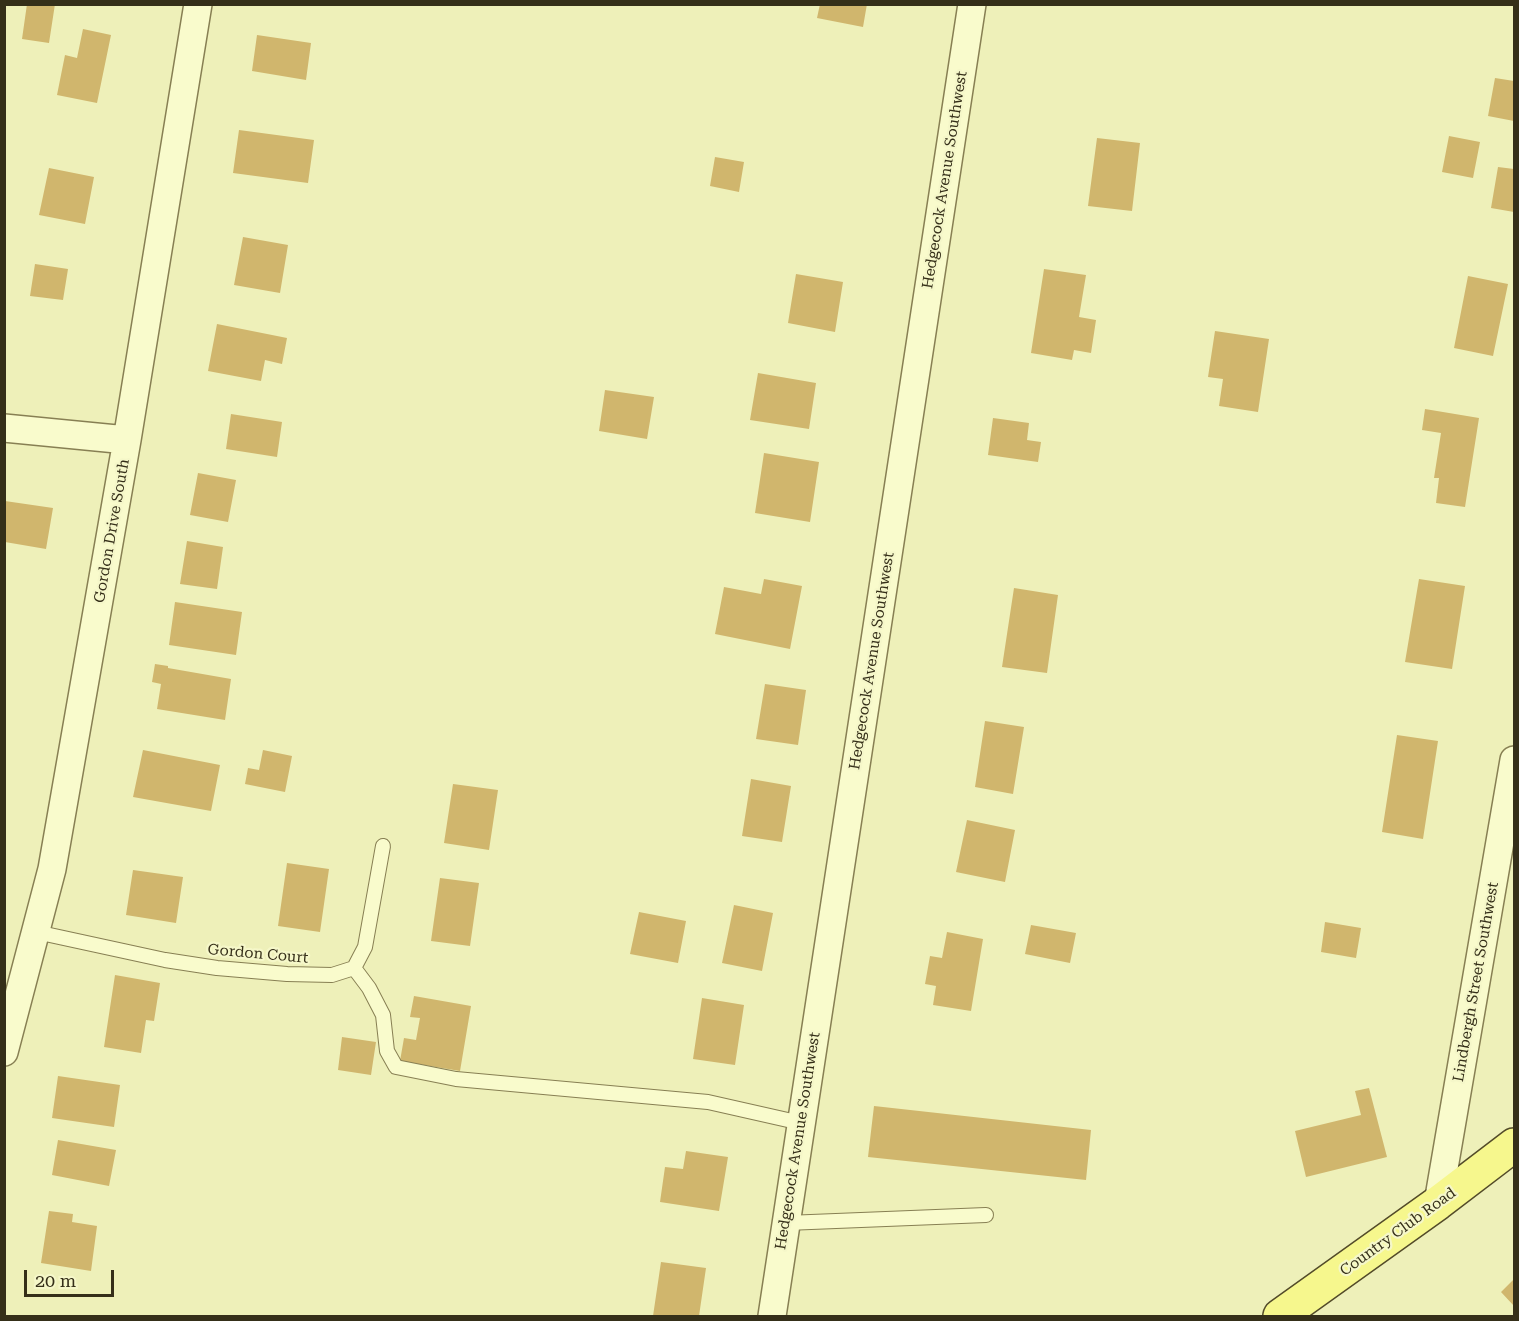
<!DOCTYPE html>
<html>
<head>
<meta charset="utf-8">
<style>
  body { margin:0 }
  #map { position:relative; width:1519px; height:1321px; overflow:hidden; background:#eef0b9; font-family:"Roboto Serif",serif }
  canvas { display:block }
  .frame { position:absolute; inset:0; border:6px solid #352f19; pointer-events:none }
  .scale { position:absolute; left:24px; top:1270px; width:90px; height:27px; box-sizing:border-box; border:3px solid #352f19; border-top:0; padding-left:8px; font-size:18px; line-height:21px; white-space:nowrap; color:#352f19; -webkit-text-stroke:4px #f5f7c9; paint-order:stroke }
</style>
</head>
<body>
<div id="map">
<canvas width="1519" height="1321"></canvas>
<div class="frame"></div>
<div class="scale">20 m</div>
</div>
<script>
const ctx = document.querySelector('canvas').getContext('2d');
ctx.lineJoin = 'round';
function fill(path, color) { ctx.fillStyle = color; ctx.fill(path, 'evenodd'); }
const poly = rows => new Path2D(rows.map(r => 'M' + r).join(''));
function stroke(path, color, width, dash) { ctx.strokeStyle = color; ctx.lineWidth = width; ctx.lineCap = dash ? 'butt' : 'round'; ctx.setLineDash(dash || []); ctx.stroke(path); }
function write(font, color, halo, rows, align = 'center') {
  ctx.font = font + ' "Roboto Serif",serif'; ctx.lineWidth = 4.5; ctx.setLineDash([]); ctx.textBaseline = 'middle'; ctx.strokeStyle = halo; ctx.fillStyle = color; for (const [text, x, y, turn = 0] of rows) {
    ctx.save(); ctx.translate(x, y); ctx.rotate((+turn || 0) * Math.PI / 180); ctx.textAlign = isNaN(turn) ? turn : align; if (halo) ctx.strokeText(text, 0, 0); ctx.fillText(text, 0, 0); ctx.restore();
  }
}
fill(poly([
  [27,4,55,4,49,43,22,39],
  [820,4,867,4,863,27,817,18],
  [83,29,111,35,97,103,57,95,65,55,77,58],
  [257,35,311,43,306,80,252,71],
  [1495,78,1514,81,1514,121,1488,116],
  [239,130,314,140,308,183,233,173],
  [1449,136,1480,142,1473,178,1442,172],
  [1097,138,1140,143,1132,211,1088,206],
  [715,157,744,162,739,192,710,186],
  [1498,167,1514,169,1514,212,1491,208],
  [49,168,94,177,85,224,39,215],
  [243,237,288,245,280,293,234,285],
  [35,264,68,269,63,300,30,296],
  [1044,269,1086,275,1079,317,1096,320,1091,353,1074,350,1072,360,1031,353],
  [796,274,843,282,835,332,788,323],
  [1468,276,1508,284,1493,356,1454,348],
  [217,324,287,338,282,364,265,360,261,381,208,371],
  [1215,331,1269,339,1258,412,1219,406,1223,379,1208,377],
  [758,373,816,383,809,429,750,420],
  [605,390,654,397,647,439,599,431],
  [1425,409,1479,418,1465,507,1436,503,1439,478,1434,478,1441,433,1422,430],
  [231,414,282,422,277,457,226,449],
  [993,418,1029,423,1027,440,1041,442,1038,462,988,455],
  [764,453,819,462,810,522,755,513],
  [198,473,236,480,228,522,190,515],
  [5,501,53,508,46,549,5,542],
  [187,541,223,547,217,589,180,584],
  [764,579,802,586,790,649,715,634,724,587,761,594],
  [1419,579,1465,586,1452,669,1405,662],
  [1014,588,1058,595,1047,673,1002,667],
  [175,602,242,612,236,655,169,645],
  [155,664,168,666,168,668,231,679,225,720,157,709,161,684,152,682],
  [765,684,806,690,798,745,756,739],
  [985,721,1024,727,1013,794,975,787],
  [1397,735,1438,741,1423,839,1382,832],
  [143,750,220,765,211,811,133,797],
  [263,750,292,756,285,792,245,784,248,768,259,770],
  [751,779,791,786,782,842,742,836],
  [453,784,498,790,489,850,444,843],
  [967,820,1015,830,1005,882,956,872],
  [287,863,329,869,320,932,278,926],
  [133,870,183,877,176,923,126,915],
  [440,878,479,883,470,946,431,941],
  [734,905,773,913,762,971,722,963],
  [639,912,686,921,678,963,630,954],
  [1325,922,1361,928,1356,958,1321,952],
  [1031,925,1076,933,1070,963,1025,954],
  [947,932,983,939,971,1011,933,1005,936,986,925,984,930,956,942,958],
  [115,975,160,983,154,1021,146,1020,141,1053,104,1047],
  [414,996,471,1006,460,1071,400,1061,404,1038,416,1040,420,1018,410,1017],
  [702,998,744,1005,735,1065,693,1059],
  [342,1037,376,1042,371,1075,338,1070],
  [58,1076,120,1085,114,1127,52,1118],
  [1369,1088,1387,1157,1306,1177,1295,1131,1361,1115,1355,1091],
  [874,1106,1091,1130,1086,1180,868,1157],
  [58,1140,116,1150,109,1186,52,1175],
  [686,1151,728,1157,719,1211,660,1202,665,1167,683,1169],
  [49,1211,73,1214,72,1222,97,1226,91,1271,41,1263],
  [661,1262,706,1268,699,1316,653,1316],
  [1514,1279,1514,1306,1501,1292]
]), '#d0b66d');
const lane = poly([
  [36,932,165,960,217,968,287,974,332,975,354,968,365,947,383,846],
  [354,968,369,988,383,1015,387,1051,396,1067,456,1079,708,1102,801,1123],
  [786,1223,986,1215]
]);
const street = poly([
  [4,428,127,440],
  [4,1052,52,869,127,440,198,4],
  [1438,1203,1514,760],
  [772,1316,972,4]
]);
const primary = poly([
  [1280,1316,1438,1203,1514,1145]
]);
stroke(lane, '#877f53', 16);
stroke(street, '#877f53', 30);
stroke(primary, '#534b29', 36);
stroke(lane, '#f9fbcc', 14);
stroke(street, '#f9fbcc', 27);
stroke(primary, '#f6f78d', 33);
write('15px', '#352f19', '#f5f7c9', [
  ["Hedgecock Avenue Southwest",945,180,-81],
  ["Gordon Drive South",112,531,-80],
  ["Hedgecock Avenue Southwest",872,661,-81],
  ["Gordon Court",258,954,5],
  ["Lindbergh Street Southwest",1476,982,-80],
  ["Hedgecock Avenue Southwest",798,1141,-81],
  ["Country Club Road",1398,1232,-36]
]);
</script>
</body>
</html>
